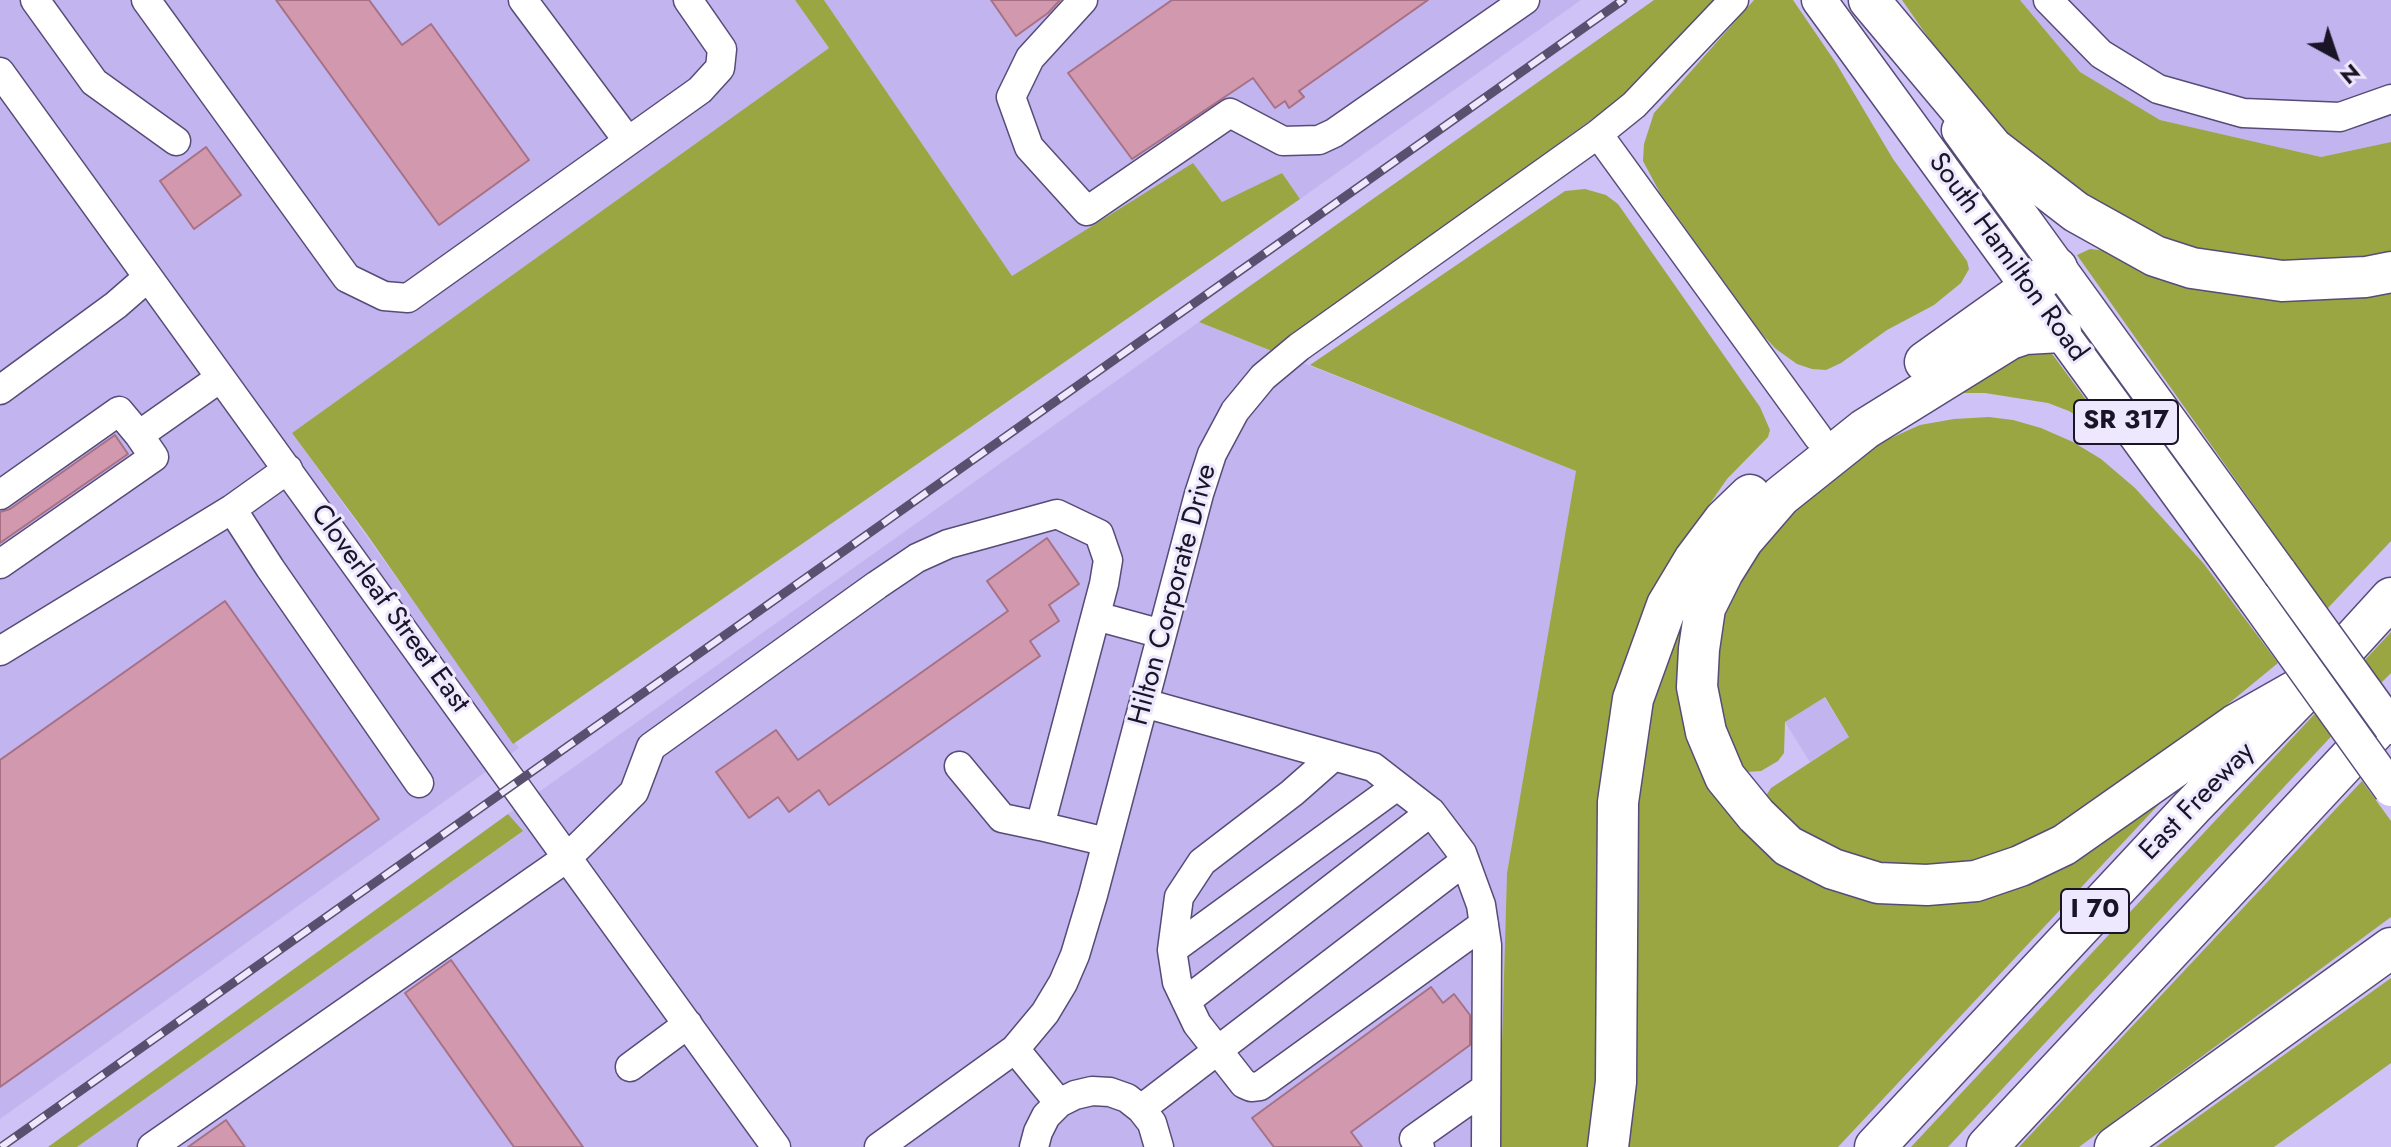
<!DOCTYPE html>
<html>
<head>
<meta charset="utf-8">
<style>
  body { margin:0 }
  #map { position:relative; width:2391px; height:1147px; overflow:hidden; background:#cec2f6; font-family:Jost,sans-serif }
  canvas { display:block }
  .north { position:absolute; left:2295px; top:16px; width:80px; height:80px; -webkit-text-stroke:6px #ede8fe; paint-order:stroke; rotate:140deg; font-size:22px; font-weight:700; line-height:32px; text-align:center; color:#191426 }
  .north::after { content:''; display:block; margin:auto; width:28px; height:36px; background:#191426; clip-path:polygon(50% 0,100% 100%,50% 72%,0 100%) }
</style>
</head>
<body>
<div id="map">
<canvas width="2391" height="1147"></canvas>
<div class="north">N</div>
</div>
<script>
const ctx = document.querySelector('canvas').getContext('2d');
ctx.lineJoin = 'round';
function fill(path, color) { ctx.fillStyle = color; ctx.fill(path, 'evenodd'); }
const poly = rows => new Path2D(rows.map(r => 'M' + r).join(''));
function stroke(path, color, width, dash) { ctx.strokeStyle = color; ctx.lineWidth = width; ctx.lineCap = dash ? 'butt' : 'round'; ctx.setLineDash(dash || []); ctx.stroke(path); }
function write(font, color, halo, rows, align = 'center') {
  ctx.font = font + ' Jost,sans-serif'; ctx.lineWidth = 6; ctx.setLineDash([]); ctx.textBaseline = 'middle'; ctx.strokeStyle = halo; ctx.fillStyle = color; for (const [text, x, y, turn = 0] of rows) {
    ctx.save(); ctx.translate(x, y); ctx.rotate((+turn || 0) * Math.PI / 180); ctx.textAlign = isNaN(turn) ? turn : align; if (halo) ctx.strokeText(text, 0, 0); ctx.fillText(text, 0, 0); ctx.restore();
  }
}
fill(poly([
  [0,0,795,0,829,48,292,433,519,748,0,1119],
  [824,0,1581,0,1300,199,1282,173,1222,202,1193,164,1012,276],
  [2020,0,2391,0,2391,142,2321,157,2160,120,2080,72],
  [1199,322,1576,471,1507,873,1499,1147,77,1147,522,832,508,814],
  [1824,697,1849,737,1810,762,1785,722]
]), '#c2b4ee');
fill(poly([
  [795,0,824,0,1012,276,1193,163,1222,202,1282,173,1300,199,513,744,366,533,292,433,829,48],
  [1654,0,1716,0,1642,83,1272,351,1199,322],
  [1754,0,1793,0,1836,63,1893,159,1967,261,1969,269,1961,283,1934,305,1887,330,1841,363,1826,370,1812,369,1797,364,1776,349,1761,333,1660,193,1643,161,1644,144,1654,113],
  [1902,0,2020,0,2080,72,2160,120,2321,157,2391,142,2391,257,2336,264,2256,262,2191,248,2120,223,1990,126],
  [1585,189,1606,195,1618,204,1760,407,1770,430,1768,437,1727,479,1663,571,1629,650,1614,706,1606,742,1600,797,1601,964,1594,1147,1499,1147,1507,873,1576,471,1310,365,1565,191],
  [2090,249,2391,281,2391,541,2327,609,2077,255],
  [2041,339,2112,435,2109,436,2069,411,2048,403,1985,393,1955,393],
  [1989,417,2013,420,2041,428,2073,442,2101,459,2135,488,2204,564,2278,663,2139,777,2031,849,1936,873,1838,858,1762,802,1771,788,1849,737,1825,697,1785,722,1784,753,1778,761,1761,771,1746,772,1736,767,1720,728,1711,663,1730,589,1773,524,1862,451,1920,425,1954,419],
  [1709,579,1715,777,1893,895,2156,794,2162,801,1838,1147,1623,1147,1632,771,1665,643],
  [2391,632,2391,673,2381,683,1948,1147,1911,1147],
  [2362,781,2391,821,2391,917,2079,1147,2019,1147],
  [508,814,523,831,77,1147,48,1147],
  [2391,978,2391,1063,2274,1147,2156,1147]
]), '#9aa641');
const building = poly([
  [276,0,369,0,402,45,431,24,529,160,439,225,276,0],
  [991,0,1060,0,1048,13,1016,36,991,0],
  [1172,0,1428,0,1299,91,1304,97,1289,108,1285,101,1275,108,1253,78,1132,159,1068,73,1172,0],
  [206,147,241,195,194,229,160,181,206,147],
  [115,435,128,454,0,543,0,512,10,509,115,435],
  [1047,538,1079,584,1049,605,1059,621,1030,641,1040,656,829,805,819,790,789,812,778,797,749,818,716,772,776,730,798,760,1008,611,987,581,1047,538],
  [225,601,379,819,0,1087,0,760,225,601],
  [451,960,583,1147,514,1147,405,993,451,960],
  [1431,987,1443,1003,1454,994,1470,1015,1470,1045,1351,1132,1362,1147,1274,1147,1252,1118,1431,987],
  [226,1120,245,1147,188,1147,226,1120]
]);
fill(building, '#d299ae');
stroke(building, '#a77185', 2);
const minor = poly([
  [35,0,94,82,176,141],
  [146,0,347,278,384,296,408,298,700,90,720,68,722,49,688,0],
  [523,0,628,141],
  [1083,0,1030,58,1011,97,1029,147,1087,211,1230,113,1283,141,1319,140,1334,133,1525,0],
  [2048,0,2101,54,2158,89,2243,113,2340,117,2391,99],
  [0,72,776,1147],
  [1598,134,1818,437],
  [0,390,116,305,147,278],
  [0,495,119,411,139,435],
  [232,509,270,568,419,783],
  [0,564,154,457,139,435,220,378],
  [1096,616,1162,634],
  [0,651,232,509,288,469],
  [1144,703,1373,767,1431,812,1462,853,1481,905,1487,945,1486,1147],
  [1334,756,1292,793,1202,862,1179,897,1172,950,1177,982,1197,1024,1244,1084,1251,1087,1260,1086,1484,924],
  [959,766,1002,818,1040,826],
  [1172,950,1397,786],
  [1186,1001,1431,812],
  [1015,1049,1059,1103],
  [630,1067,688,1024],
  [1141,1109,1465,861],
  [152,1147,568,857,634,792,651,747,877,585,917,558,948,544,1057,514,1099,534,1108,560,1104,584,1040,826,1107,842],
  [879,1147,1015,1049,1045,1013,1063,983,1075,955,1093,895,1199,494,1212,454,1235,411,1263,377,1299,347,1598,134,1634,105,1734,0],
  [1034,1147,1038,1132,1046,1116,1059,1103,1075,1095,1092,1091,1110,1092,1127,1098,1141,1109,1152,1123,1159,1147],
  [1420,1147,1414,1139,1486,1088]
]);
const major = poly([
  [1819,0,2255,599],
  [1959,130,2280,573]
]);
const highway = poly([
  [1869,0,1993,148,2076,212,2155,256,2192,268,2282,281,2366,277,2391,272],
  [2061,332,2025,334,2010,339,1865,429,1781,496,1743,540,1723,572,1705,608,1699,649,1697,687,1706,732,1725,777,1756,815,1788,846,1833,869,1878,883,1927,885,1976,881,2020,866,2064,845,2235,725,2318,678],
  [1925,362,2057,268],
  [1608,1147,1616,1082,1618,802,1633,699,1667,605,1694,560,1724,520,1750,495],
  [1875,1147,2192,807,2318,678,2391,598],
  [1987,1147,2385,720],
  [2115,1147,2391,948]
]);
stroke(minor, '#574b78', 31);
stroke(major, '#574b78', 37);
stroke(highway, '#574b78', 43);
stroke(minor, '#fff', 28);
stroke(major, '#fff', 34);
stroke(highway, '#fff', 40);
const rail = poly([
  [1,1147,1623,0]
]);
stroke(rail, '#58506e', 9);
stroke(rail, '#ede8fe', 6, [18]);
const majorBridge = poly([
  [2280,573,2391,727],
  [2255,599,2391,789]
]);
stroke(majorBridge, '#574b78', 37, []);
stroke(majorBridge, '#fff', 34);
for (const [x, y, w] of [
  [2126,422,104],
  [2095,911,68]
]) { const box = new Path2D(); box.roundRect(x - w / 2, y - 22, w, 44, 6); ctx.fillStyle = '#ede8fe'; ctx.fill(box); stroke(box, '#191426', 2); }
write('bold 26px', '#191426', null, [
  ["SR 317",2126,422],
  ["I 70",2095,911]
]);
write('28px', '#191426', '#ede8fe', [
  ["South Hamilton Road",2007,258,54],
  ["Hilton Corporate Drive",1174,595,-75],
  ["Cloverleaf Street East",389,609,54],
  ["East Freeway",2198,802,-46]
]);
</script>
</body>
</html>
